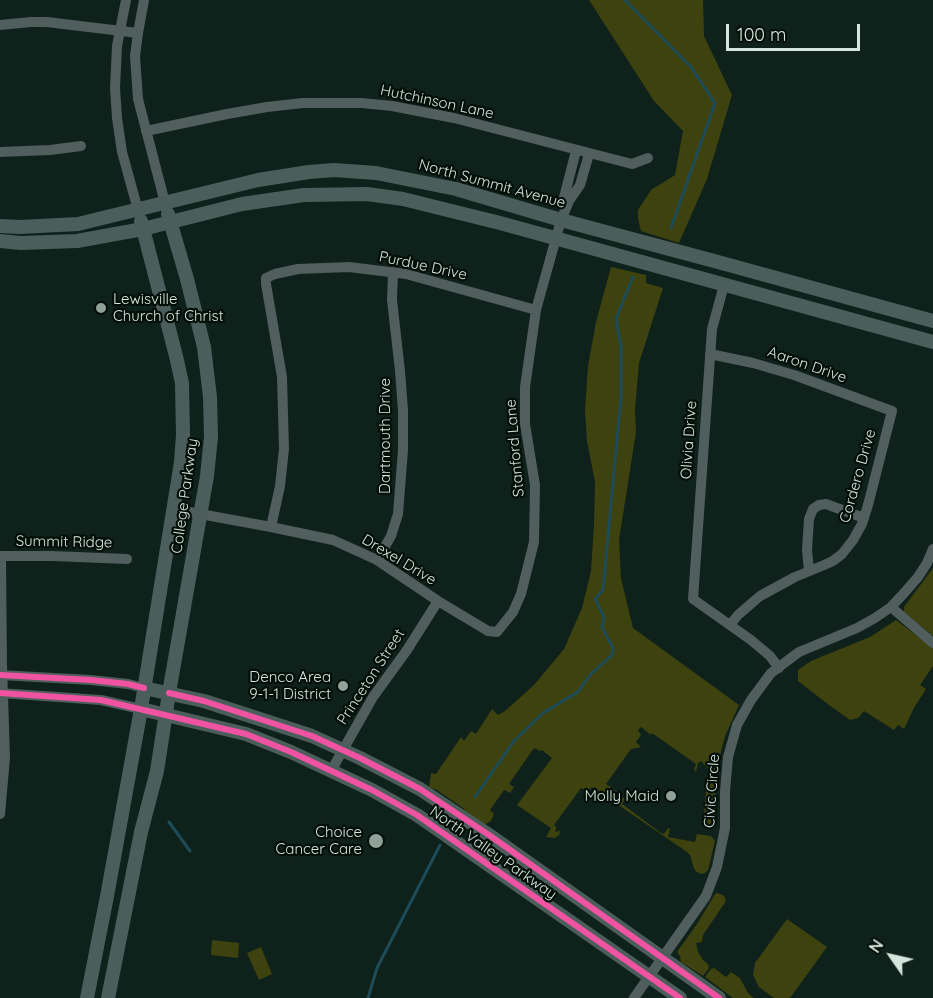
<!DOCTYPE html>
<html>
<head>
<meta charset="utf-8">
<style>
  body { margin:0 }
  #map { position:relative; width:933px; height:998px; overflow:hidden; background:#0e211a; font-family:Quicksand,sans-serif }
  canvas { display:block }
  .north { position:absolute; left:861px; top:926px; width:60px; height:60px; -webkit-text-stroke:4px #030e09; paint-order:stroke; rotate:304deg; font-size:16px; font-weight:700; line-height:24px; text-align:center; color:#d4e6dd }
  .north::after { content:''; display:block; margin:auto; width:21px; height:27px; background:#d4e6dd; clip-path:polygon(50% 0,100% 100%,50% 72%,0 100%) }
  .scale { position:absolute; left:726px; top:24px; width:134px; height:27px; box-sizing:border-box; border:3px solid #d4e6dd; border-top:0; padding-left:8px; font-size:18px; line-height:21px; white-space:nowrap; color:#d4e6dd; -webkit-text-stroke:4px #030e09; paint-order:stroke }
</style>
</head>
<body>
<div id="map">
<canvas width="933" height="998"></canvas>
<div class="north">N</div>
<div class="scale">100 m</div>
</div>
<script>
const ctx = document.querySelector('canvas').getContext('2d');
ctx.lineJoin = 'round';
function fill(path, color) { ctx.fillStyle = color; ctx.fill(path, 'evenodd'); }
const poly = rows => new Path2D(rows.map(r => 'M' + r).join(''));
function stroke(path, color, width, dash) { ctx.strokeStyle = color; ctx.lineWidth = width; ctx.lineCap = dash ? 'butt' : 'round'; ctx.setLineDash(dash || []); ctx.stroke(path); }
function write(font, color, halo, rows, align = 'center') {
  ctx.font = font + ' Quicksand,sans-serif'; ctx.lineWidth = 4.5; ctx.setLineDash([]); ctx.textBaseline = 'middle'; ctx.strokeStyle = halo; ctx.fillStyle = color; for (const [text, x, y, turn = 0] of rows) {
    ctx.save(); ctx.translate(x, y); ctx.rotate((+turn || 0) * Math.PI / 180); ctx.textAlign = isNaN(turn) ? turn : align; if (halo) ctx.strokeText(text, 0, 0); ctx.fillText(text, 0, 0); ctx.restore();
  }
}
fill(poly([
  [589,0,703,0,704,36,732,95,707,179,679,243,641,231,638,219,638,210,651,190,675,175,683,131,654,101],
  [611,267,646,275,646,283,663,288,639,363,635,410,636,432,619,540,621,578,633,628,739,705,725,736,716,771,712,773,701,761,698,763,696,772,694,770,696,764,652,733,651,735,641,727,638,730,641,735,636,742,641,747,631,749,606,784,618,792,614,792,613,797,626,798,622,804,661,833,664,834,668,828,670,829,668,837,695,842,697,834,711,836,715,841,708,870,704,874,698,873,694,869,690,855,687,852,592,787,589,790,587,791,581,788,554,825,557,828,555,831,557,832,559,830,560,832,559,835,555,838,546,837,551,828,517,805,552,758,542,750,540,751,534,748,509,784,514,787,510,793,504,790,490,810,494,814,491,821,484,825,467,813,463,808,437,790,429,787,431,773,436,774,461,737,464,741,471,731,476,734,492,709,498,715,505,711,534,685,564,649,582,608,591,571,594,524,595,482,587,441,585,410,588,366,596,322],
  [933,568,933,636,904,612,904,607],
  [896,620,933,648,933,666,920,685,926,689,914,708,904,729,898,725,894,730,864,711,858,718,850,720,829,705,798,681,798,670,811,661,870,637],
  [711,783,713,783,715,789,716,822,712,825,708,824,704,818,706,789],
  [718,893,724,896,726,901,703,935,702,942,696,943,698,952,703,960,708,964,709,968,703,976,681,962,680,956,677,952,697,924,715,894],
  [787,919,827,947,790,998,774,998,759,987,753,975,755,963],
  [212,940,239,943,238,958,211,955],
  [261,947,272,974,259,980,247,953],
  [714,968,726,977,731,972,740,978,748,993,754,998,733,998,705,977,711,969]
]), '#3e420f');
stroke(poly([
  [625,0,691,67,715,103,671,228],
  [475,797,514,741,543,713,578,692,590,675,612,655,613,648,602,627,604,617,595,599,603,590,621,397,621,347,616,319,633,277],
  [169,822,190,851],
  [368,998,377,968,440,845]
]), '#1d4b57', 3);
stroke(poly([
  [126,0,117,46,115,88,117,118,122,152,138,210],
  [144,0,138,33,135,56,138,99,165,203],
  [0,25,31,22,47,22,138,33],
  [146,131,227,114,267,107,303,103,361,103,392,106,454,118,632,164,648,158],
  [0,152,50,150,81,146],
  [562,205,576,151],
  [724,285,712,329,693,599,751,640,770,656,779,668],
  [710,354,753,363,794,375,892,411,868,505,862,524,853,540,842,554,833,561,824,565,795,577,760,596,738,615,730,625],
  [173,509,271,527,333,540,377,560,438,601,488,631,497,632,513,612,521,594,534,542,535,485,525,424,525,387,536,310,561,220,569,201,580,185,589,154],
  [271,527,280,486,284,449,282,377,266,284,266,278,275,274,298,269,349,267,406,274,536,310],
  [0,556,52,556,127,559],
  [377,560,391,536,398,514,403,450,403,410,400,371,392,300,393,272],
  [809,571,807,550,809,519,813,509,819,505,826,504,864,518],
  [891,607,933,643],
  [0,675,91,680,128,684,144,688],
  [0,693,101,700,141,709],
  [331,771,373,697,407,650,438,601],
  [0,814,5,758,2,664,1,556],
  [634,998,706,896,717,867,725,828,725,791,728,757,737,725,751,700,771,673,799,652,857,628,875,618,891,607,905,592,918,577,927,563,933,549]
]), '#505e5d', 10);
stroke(poly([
  [0,226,20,227,78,224,258,180,309,172,334,170,376,173,456,189,561,220,718,262,933,321],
  [0,241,21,243,77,241,143,229,242,204,304,195,367,194,403,199,500,223,933,342],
  [144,688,204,701,312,736,360,758,420,789,489,835,719,998],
  [141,709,246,734,291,752,372,790,417,815,680,998],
  [87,998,108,891,141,709,181,462,183,435,182,383,176,356,141,221],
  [108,998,141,832,157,771,169,693,207,476,211,437,210,397,204,347,187,279,168,214]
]), '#4c5e5b', 14);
stroke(poly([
  [0,675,91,680,128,684,144,688],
  [0,693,101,700,246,734,291,752,372,790,417,815,680,998],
  [169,693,204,701,312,736,360,758,420,789,489,835,719,998]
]), '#f153a3', 6);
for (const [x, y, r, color] of [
  [101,308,6,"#8fa199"],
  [343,686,6,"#8fa199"],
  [671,796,6,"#8fa199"],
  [376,841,8,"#8fa199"]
]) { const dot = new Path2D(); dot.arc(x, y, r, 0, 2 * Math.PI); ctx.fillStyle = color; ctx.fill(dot); stroke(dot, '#030e09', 2); }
write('15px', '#d4e6dd', '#030e09', [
  ["Hutchinson Lane",437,102,12],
  ["North Summit Avenue",492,184,15],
  ["Purdue Drive",423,266,12],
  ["Aaron Drive",807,365,19],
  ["Dartmouth Drive",385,436,-90],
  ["Olivia Drive",689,440,-86],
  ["Stanford Lane",515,448,-95],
  ["Cordero Drive",858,476,-74],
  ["College Parkway",185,496,-82],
  ["Summit Ridge",64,542,1],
  ["Drexel Drive",399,560,31],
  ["Princeton Street",371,677,-57],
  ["Civic Circle",712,791,-86],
  ["North Valley Parkway",493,853,35]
]);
write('15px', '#d4e6dd', '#030e09', [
  ["Lewisville",113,299,"left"],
  ["Church of Christ",113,316,"left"],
  ["Denco Area",331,677],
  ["9-1-1 District",331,694],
  ["Molly Maid",659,796],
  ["Choice",362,832],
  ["Cancer Care",362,849]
], 'right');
</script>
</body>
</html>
